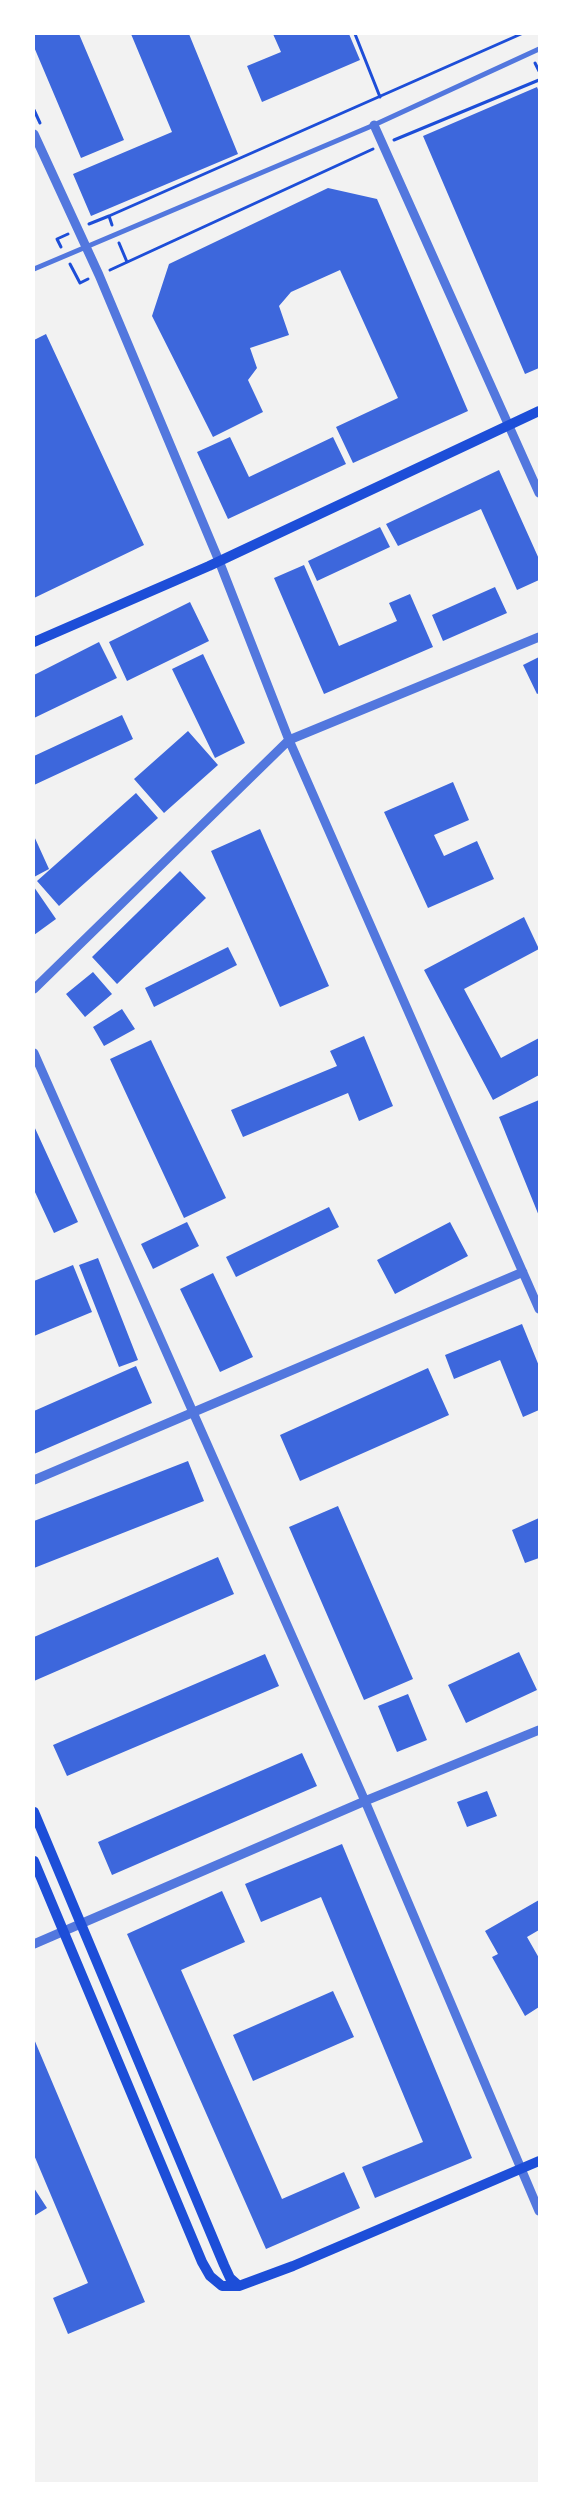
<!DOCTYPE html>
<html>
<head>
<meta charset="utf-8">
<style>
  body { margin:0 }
  #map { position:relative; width:573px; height:2517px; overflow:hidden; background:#f2f2f2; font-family:Montserrat,sans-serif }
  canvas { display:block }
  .frame { position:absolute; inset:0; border:35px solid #fff; pointer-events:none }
</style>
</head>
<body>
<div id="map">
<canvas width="573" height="2517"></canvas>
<div class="frame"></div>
</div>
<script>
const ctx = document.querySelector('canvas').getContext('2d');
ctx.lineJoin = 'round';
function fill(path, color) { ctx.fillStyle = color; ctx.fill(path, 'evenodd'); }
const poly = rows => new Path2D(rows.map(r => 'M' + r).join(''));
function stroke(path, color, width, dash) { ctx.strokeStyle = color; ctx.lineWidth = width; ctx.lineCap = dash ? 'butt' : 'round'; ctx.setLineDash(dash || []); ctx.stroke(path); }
fill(poly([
  [34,34,79,34,124,140,81,158,34,47],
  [131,34,189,34,238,154,91,216,73,174,172,132],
  [273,34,349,34,360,60,262,102,247,66,281,52],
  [537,87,539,92,539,368,525,374,423,136],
  [328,188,377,199,468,411,353,463,336,427,398,398,340,270,291,292,279,306,289,335,250,348,257,368,248,380,263,412,213,437,152,316,169,264],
  [46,334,144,545,34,598,34,340],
  [230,437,249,477,333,437,346,464,228,519,197,452],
  [499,470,539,559,539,580,517,590,481,509,398,546,386,524],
  [380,527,390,547,317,581,308,561],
  [304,565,339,646,397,621,389,603,410,594,433,647,324,694,274,578],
  [495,587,507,613,443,641,432,615],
  [190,602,209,641,127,681,109,642],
  [99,642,117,678,34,718,34,675],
  [203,654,245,743,215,758,172,669],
  [539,657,539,693,537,694,523,665],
  [122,715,133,739,34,785,34,756],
  [188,731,218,765,164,813,134,779],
  [453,782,469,820,434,835,444,856,477,841,494,879,428,908,384,812],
  [136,793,158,818,59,906,37,881],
  [260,829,329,986,280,1007,211,851],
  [34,836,49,869,34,877],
  [180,871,206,898,117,984,92,957],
  [34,887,56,919,34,935],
  [524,917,539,949,464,989,501,1058,539,1038,539,1075,493,1100,424,970],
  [228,947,237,965,154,1007,145,988],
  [93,972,112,994,85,1017,66,994],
  [122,1009,135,1029,104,1046,93,1027],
  [364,1036,393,1106,359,1121,348,1093,243,1137,231,1110,337,1066,330,1051],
  [151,1040,226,1198,184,1218,110,1059],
  [539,1100,539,1216,499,1117],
  [34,1126,78,1222,54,1233,34,1190],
  [329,1207,339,1227,236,1277,226,1257],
  [187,1222,199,1246,153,1269,141,1244],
  [450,1222,468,1256,395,1294,377,1260],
  [98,1258,138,1360,119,1367,79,1265],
  [73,1265,92,1312,34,1336,34,1281],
  [213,1273,253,1357,220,1372,180,1289],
  [522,1324,539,1366,539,1410,523,1417,500,1360,454,1379,445,1355],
  [136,1366,152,1403,34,1454,34,1411],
  [428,1368,449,1415,300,1481,280,1435],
  [188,1461,204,1501,34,1568,34,1521],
  [338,1506,413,1679,364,1700,289,1527],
  [539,1518,539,1558,525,1563,512,1530],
  [218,1557,234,1594,34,1681,34,1637],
  [519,1652,537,1690,466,1723,448,1685],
  [265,1654,279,1686,67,1776,53,1745],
  [408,1694,427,1740,397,1752,378,1706],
  [302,1753,317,1786,112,1875,98,1842],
  [487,1791,497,1816,467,1827,457,1802],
  [342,1844,472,2158,375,2198,362,2167,423,2142,321,1897,261,1922,245,1884],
  [222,1891,245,1942,181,1970,282,2199,344,2172,360,2208,266,2249,127,1934],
  [539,1900,539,1930,527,1937,539,1958,539,2007,525,2016,492,1957,498,1954,485,1931],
  [333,1991,354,2037,253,2081,233,2035],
  [34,2039,145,2302,68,2334,53,2298,88,2283,34,2155],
  [34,2188,47,2208,34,2216]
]), '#3d67dc');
stroke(poly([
  [355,34,380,97],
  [535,63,539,71],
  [34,110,40,123],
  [394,140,539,80],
  [109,216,521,34],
  [89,224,109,216,112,225],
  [119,243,127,262],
  [61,247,57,239,68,234],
  [70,264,80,283,88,279],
  [110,270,373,149]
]), '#1d4ed8', 3);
stroke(poly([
  [34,269,374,125,539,49]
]), '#5277de', 5);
stroke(poly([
  [374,125,539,493],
  [34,134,99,275,219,561,289,740,539,1309],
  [34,989,289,740,539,637],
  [34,1053,365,1801,539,2211],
  [34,1480,523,1272],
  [34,1944,365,1801,539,1730]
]), '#5277de', 9);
stroke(poly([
  [34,642,209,566,539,411],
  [34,1812,224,2265,230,2278,239,2286],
  [34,1861,202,2262,210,2276,222,2286,239,2286,293,2266,539,2161]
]), '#1d4ed8', 10);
</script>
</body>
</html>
